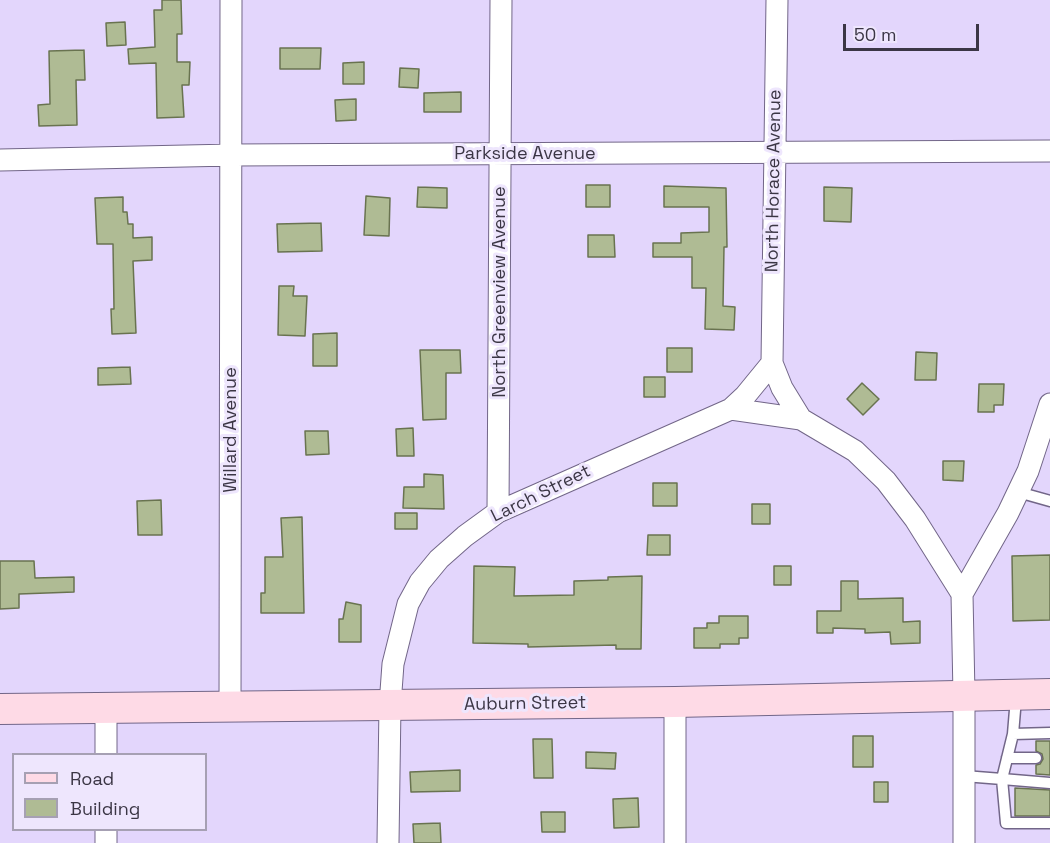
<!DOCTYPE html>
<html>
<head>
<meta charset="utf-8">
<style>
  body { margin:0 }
  #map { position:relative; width:1050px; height:843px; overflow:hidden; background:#e3d6fc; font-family:"Space Grotesk",sans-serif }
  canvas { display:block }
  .legend { position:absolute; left:12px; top:753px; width:195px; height:78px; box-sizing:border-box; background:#eee6fd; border:2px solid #a6a0b3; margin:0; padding:8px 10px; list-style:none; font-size:18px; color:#3b3645 }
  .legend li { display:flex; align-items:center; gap:12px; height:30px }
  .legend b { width:30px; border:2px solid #a6a0b3 }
  .scale { position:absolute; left:843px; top:24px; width:136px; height:27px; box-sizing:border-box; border:3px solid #3b3645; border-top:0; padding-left:8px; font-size:18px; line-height:21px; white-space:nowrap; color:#3b3645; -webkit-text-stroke:4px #eee6fd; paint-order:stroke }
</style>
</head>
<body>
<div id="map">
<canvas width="1050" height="843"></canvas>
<ul class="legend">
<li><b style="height:8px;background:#fedae6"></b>Road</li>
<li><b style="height:16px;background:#afbb94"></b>Building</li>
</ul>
<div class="scale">50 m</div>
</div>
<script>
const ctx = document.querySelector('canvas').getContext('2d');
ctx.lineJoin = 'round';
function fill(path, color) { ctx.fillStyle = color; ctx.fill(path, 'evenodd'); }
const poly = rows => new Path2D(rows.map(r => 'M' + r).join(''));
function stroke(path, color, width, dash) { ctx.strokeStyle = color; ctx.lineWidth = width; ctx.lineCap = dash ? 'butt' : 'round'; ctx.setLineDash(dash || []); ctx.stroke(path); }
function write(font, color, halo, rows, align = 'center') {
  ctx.font = font + ' "Space Grotesk",sans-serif'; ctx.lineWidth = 6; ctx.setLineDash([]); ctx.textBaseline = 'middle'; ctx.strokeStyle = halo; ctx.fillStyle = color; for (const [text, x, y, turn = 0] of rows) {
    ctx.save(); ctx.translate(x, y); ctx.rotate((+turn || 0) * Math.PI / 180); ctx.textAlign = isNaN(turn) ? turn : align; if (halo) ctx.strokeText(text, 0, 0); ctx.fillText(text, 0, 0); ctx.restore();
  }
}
const building = poly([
  [162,0,181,0,182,34,177,34,177,62,190,62,189,85,182,85,184,117,157,118,156,63,129,64,128,49,155,47,154,10,162,10,162,0],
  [125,22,126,45,107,46,106,23,125,22],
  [280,48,321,48,320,69,280,69,280,48],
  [84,50,85,80,76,80,77,125,39,126,38,105,50,104,49,51,84,50],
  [364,62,364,84,343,84,343,63,364,62],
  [400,68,419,69,418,88,399,87,400,68],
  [461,92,461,112,424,112,424,93,461,92],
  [356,99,356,120,336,121,335,100,356,99],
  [586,185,610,185,610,207,586,207,586,185],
  [664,186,726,188,727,247,724,247,723,306,735,307,734,330,705,329,706,288,692,288,692,257,653,257,653,243,681,243,681,233,709,232,709,207,664,207,664,186],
  [418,187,447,188,447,208,417,207,418,187],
  [824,187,852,188,851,222,824,221,824,187],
  [366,196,390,198,389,236,364,235,366,196],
  [123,197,123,212,127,212,128,224,133,224,133,238,152,237,152,260,133,261,136,333,112,334,111,309,114,309,113,244,97,244,95,198,123,197],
  [321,223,322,251,278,252,277,224,321,223],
  [588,235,614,235,615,257,588,257,588,235],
  [279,286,294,286,293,296,307,296,305,336,278,335,279,286],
  [337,333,337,366,313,366,313,334,337,333],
  [667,348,692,348,692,372,667,372,667,348],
  [420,350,460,350,461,373,446,373,446,419,423,420,420,350],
  [916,352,937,353,936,380,915,380,916,352],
  [130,367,131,384,98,385,98,368,130,367],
  [644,377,665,377,665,397,644,397,644,377],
  [862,383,879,399,863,415,847,399,862,383],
  [979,384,1004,384,1003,405,994,405,994,412,978,412,979,384],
  [413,428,414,456,397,456,396,429,413,428],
  [305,431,328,431,329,454,306,455,305,431],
  [943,461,964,461,963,481,943,480,943,461],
  [424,474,443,475,444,509,403,508,404,487,424,487,424,474],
  [653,483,677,483,677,506,653,506,653,483],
  [161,500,162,535,138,535,137,501,161,500],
  [752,504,770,504,770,524,752,524,752,504],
  [395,513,417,513,417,529,395,529,395,513],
  [302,517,304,613,261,613,261,593,265,593,265,557,283,557,281,518,302,517],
  [648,535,670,535,670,555,647,555,648,535],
  [1050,555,1050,620,1013,621,1012,556,1050,555],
  [0,561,34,561,35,578,74,577,74,592,19,594,19,608,0,609,0,561],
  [474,566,515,567,514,596,574,595,574,581,608,580,608,577,642,576,641,649,616,649,616,645,528,647,528,644,473,643,474,566],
  [774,566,791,566,791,585,774,585,774,566],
  [841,581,858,581,858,599,903,598,903,622,920,621,920,643,891,644,890,632,865,633,865,629,833,628,833,633,817,633,817,611,841,611,841,581],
  [346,602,361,605,361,642,339,642,339,619,343,619,346,602],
  [719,616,748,616,748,638,739,638,739,644,720,644,720,648,694,648,694,628,707,628,707,623,719,623,719,616],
  [853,736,873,736,873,767,853,767,853,736],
  [533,739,552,739,553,778,534,778,533,739],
  [1036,741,1050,741,1050,775,1036,774,1036,765,1040,764,1043,759,1042,754,1036,751,1036,741],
  [586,752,616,753,615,769,586,768,586,752],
  [460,770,460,791,411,792,410,772,460,770],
  [874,782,888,782,888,802,874,802,874,782],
  [1015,788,1050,790,1050,816,1015,816,1015,788],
  [638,798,639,827,614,828,613,799,638,798],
  [541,812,565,812,565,832,542,832,541,812],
  [440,823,441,843,414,843,413,824,440,823]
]);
fill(building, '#afbb94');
stroke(building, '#697350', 1.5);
const service = poly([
  [1018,492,1050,501],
  [1016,698,1013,734,1002,779,1050,783],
  [1013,734,1050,733],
  [1007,758,1036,758],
  [964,776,1002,779,1006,823,1050,823]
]);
const minor = poly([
  [0,160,232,155,1050,151],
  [772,363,777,0],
  [731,409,801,419],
  [498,512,501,0],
  [962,594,1008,513,1028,471,1050,404],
  [230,705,231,0],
  [106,754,106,709],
  [106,843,106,830],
  [388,843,390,705,393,664,408,604,420,582,439,559,465,536,498,512,731,409,745,396,772,363,782,388,801,419,855,451,886,481,915,519,962,594,964,695,964,843],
  [675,843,675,702]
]);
const secondary = poly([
  [0,709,675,702,1050,694]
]);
stroke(service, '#726688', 13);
stroke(minor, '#726688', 23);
stroke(secondary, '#726688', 32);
stroke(service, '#fff', 10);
stroke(minor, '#fff', 21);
stroke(secondary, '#fedae6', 30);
write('18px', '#3b3645', '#eee6fd', [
  ["Parkside Avenue",525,154],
  ["North Horace Avenue",774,181,-89],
  ["North Greenview Avenue",500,292,-90],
  ["Willard Avenue",231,430,-90],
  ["Larch Street",541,494,-26],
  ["Auburn Street",525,704,-1]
]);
</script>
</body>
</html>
